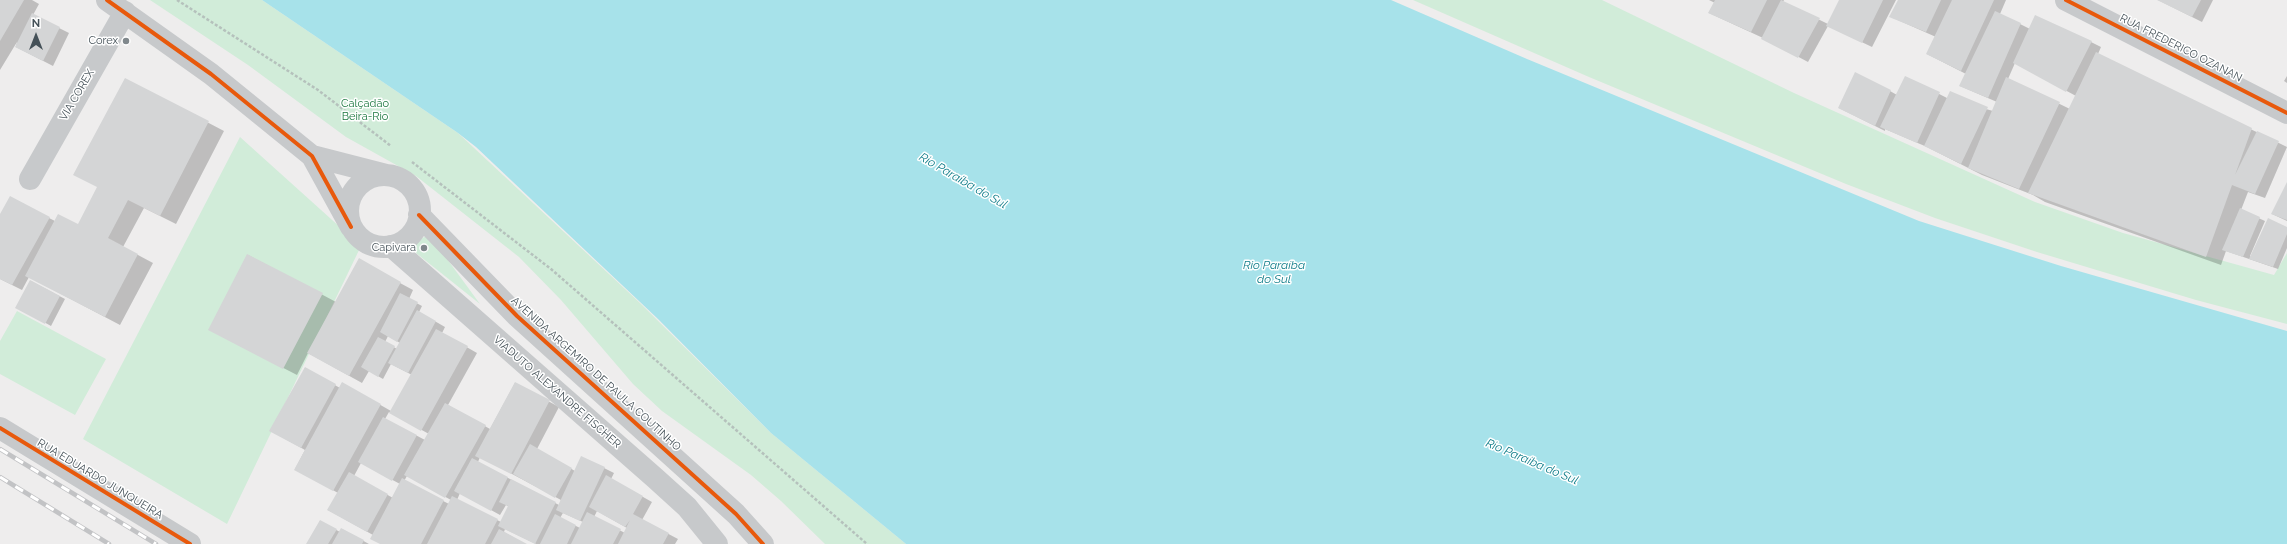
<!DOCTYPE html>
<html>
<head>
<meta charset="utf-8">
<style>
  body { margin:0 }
  #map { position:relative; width:2287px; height:544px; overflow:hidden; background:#eeeded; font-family:Raleway,sans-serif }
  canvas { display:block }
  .north { position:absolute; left:16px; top:16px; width:40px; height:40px; -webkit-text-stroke:3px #fff; paint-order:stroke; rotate:0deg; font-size:11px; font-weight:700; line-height:16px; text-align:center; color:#455158 }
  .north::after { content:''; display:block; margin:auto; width:14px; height:18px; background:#455158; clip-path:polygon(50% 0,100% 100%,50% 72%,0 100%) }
</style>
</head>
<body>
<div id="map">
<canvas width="2287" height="544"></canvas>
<div class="north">N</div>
</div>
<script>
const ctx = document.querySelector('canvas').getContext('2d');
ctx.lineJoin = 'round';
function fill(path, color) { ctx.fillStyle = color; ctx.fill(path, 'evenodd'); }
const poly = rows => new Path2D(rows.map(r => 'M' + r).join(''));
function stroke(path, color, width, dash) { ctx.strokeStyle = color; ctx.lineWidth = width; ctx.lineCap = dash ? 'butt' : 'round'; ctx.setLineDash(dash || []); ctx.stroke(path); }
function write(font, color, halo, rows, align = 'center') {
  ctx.font = font + ' Raleway,sans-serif'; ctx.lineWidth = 3; ctx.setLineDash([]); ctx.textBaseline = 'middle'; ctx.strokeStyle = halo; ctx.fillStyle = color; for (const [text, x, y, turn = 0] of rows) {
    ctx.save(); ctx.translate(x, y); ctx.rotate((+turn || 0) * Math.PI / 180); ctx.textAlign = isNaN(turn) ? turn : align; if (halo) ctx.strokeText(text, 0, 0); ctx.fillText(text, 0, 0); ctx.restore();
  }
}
fill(poly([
  [150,0,262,0,458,133,640,303,771,433,906,544,825,544,781,501,751,475,662,411,633,384,561,300,519,257,416,176,346,137,248,65],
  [1413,0,1602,0,1794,93,2035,202,2123,233,2274,275,2287,253,2287,324,2196,300,2037,252,1935,218,1846,184,1589,77],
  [240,137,361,246,227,524,83,439],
  [426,236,431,237,480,304,416,253,416,242],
  [17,311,106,359,75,415,0,374,0,341]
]), '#d1ecd9');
fill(poly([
  [262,0,1391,0,1527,59,1919,221,2061,266,2287,331,2287,544,906,544,771,433,658,319,476,147,458,133]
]), '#a7e2ea');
fill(poly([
  [0,0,32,0,39,4,33,15,69,33,53,66,16,47,17,42,0,70],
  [1709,0,1784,0,1783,2,1828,24,1840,0,1896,0,1872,47,1828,26,1808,62,1763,38,1709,13,1715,3],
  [1899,0,2006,0,2000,14,2030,29,2091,42,2101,47,2098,54,2287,147,2265,198,2248,192,2241,210,2265,221,2250,256,2251,257,2287,228,2287,248,2278,269,2226,251,2221,265,2045,202,2033,195,1982,175,1927,147,1885,129,1885,131,1839,108,1890,91,1897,95,1906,77,1947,98,1993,111,1997,102,1960,86,1966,74,1927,54,1936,37,1891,17],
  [2015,63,2076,96,2070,109,2008,79],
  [2158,0,2213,0,2202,22],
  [2287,76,2287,83,2284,81],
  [125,79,224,131,176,224,144,208,123,247,153,263,120,325,29,277,22,290,0,279,0,216,49,218,55,221,78,226,98,187],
  [2287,184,2287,221,2272,214],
  [248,255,336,302,400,283,413,290,409,299,422,306,419,312,445,327,442,333,477,353,448,405,490,429,515,383,559,407,537,449,575,471,604,468,614,473,611,479,652,502,642,520,678,539,675,544,536,544,505,529,504,532,525,544,381,544,373,535,328,510,338,493,295,469,305,450,271,431,305,368,340,388,342,383,391,411,412,375,391,364,383,379,369,371,362,383,308,353,297,375,223,337],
  [388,336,400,343,397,349,385,342],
  [389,412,429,434,425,440,385,419],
  [480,457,561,500,559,505,478,462],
  [361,463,400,484,393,498,354,476],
  [407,476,451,500,449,504,404,481],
  [460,493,500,515,506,505,509,507,501,522,457,500],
  [597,511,627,528,625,533,594,517],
  [563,513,583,522,580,528,560,518],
  [31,281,65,299,51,326,17,307],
  [320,521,340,532,342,529,369,544,307,544]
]), '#0003');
fill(poly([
  [0,0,24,0,0,41],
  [1715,0,1767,0,1751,32,1708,13],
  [1781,0,1820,18,1798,58,1761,39],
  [1839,0,1883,0,1862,43,1826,26],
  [1898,0,1941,0,1926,32,1889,17],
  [1952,0,1994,0,1961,71,1926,54],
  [2157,0,2201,0,2192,17],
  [1995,11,2021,23,1988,98,1959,86],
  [32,13,60,27,43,61,15,47],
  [2035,15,2092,41,2066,92,2013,63],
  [2096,52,2252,128,2235,175,2257,131,2279,141,2255,194,2232,185,2206,257,2028,193],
  [1855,72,1891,90,1875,126,1838,108],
  [1905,76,1940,92,1917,143,1880,127],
  [2006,77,2060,102,2019,189,1968,168],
  [125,78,209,121,160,216,128,200,108,238,138,254,105,317,25,276,58,214,78,224,97,187,73,175],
  [1950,91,1988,107,1961,164,1924,146],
  [2287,182,2287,220,2271,214],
  [10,196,50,217,12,285,0,279,0,214],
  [2240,208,2260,217,2243,257,2222,250],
  [2268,218,2287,227,2287,234,2273,267,2249,259],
  [247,254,323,293,283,369,208,330],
  [359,258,401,282,349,376,307,353],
  [30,280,60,296,45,324,15,308],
  [400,293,418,302,397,342,380,332],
  [417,310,436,321,408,373,388,363],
  [436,329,468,346,421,431,389,413],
  [378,337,395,346,378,377,361,367],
  [305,367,336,384,301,448,269,431],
  [342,382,381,404,333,491,294,470],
  [515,382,550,400,511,474,475,456],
  [445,403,486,425,445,498,404,475],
  [383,417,417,435,392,481,358,462],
  [530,444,572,468,555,498,513,474],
  [581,456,605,467,580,521,556,510],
  [472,458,508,477,491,511,454,491],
  [349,472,388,494,367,532,327,510],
  [606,475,643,496,633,514,669,533,663,544,618,544,630,520,625,527,589,507],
  [402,478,444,500,421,544,380,544,370,539],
  [511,479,556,502,535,544,498,526,508,506,499,502],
  [452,496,498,519,485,544,427,544],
  [587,512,621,529,613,544,571,544],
  [555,514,576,525,567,544,540,544],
  [320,520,337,529,328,544,306,544],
  [341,528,364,540,362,544,332,544],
  [499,529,527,544,491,544]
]), '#d4d5d6');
stroke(poly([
  [177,0,318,90,391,146],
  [412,162,551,269,867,544]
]), '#b5c1bc', 2.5, [3, 2]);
stroke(poly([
  [107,0,211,74,312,156,351,227],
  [2066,0,2287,113],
  [312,156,386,175],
  '348 211a36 36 0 1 1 72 0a36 36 0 1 1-72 0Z',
  [30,179,125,12],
  [419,215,517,316,736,514,763,544],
  [391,246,655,478,687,507,717,544],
  [0,428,190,544]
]), '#c7c9cb', 22);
const rail = poly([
  [0,449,156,544],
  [0,477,109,544]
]);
stroke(rail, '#c2c3c5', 4.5);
stroke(rail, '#fff', 3, [9]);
stroke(poly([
  [107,0,211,74,312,156,351,227],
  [2066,0,2287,113],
  [419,215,517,316,736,514,763,544],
  [0,428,190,544]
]), '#e8590c', 4);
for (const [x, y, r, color] of [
  [126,41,4,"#80888c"],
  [424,248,4,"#80888c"]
]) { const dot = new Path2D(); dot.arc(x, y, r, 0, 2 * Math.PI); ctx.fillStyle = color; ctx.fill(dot); stroke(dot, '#fff', 1.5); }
write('11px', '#455158', '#fff', [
  ["Corex",118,41],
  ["Capivara",416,248]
], 'right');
write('11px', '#455158', '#fff', [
  ["RUA FREDERICO OZANAN",2181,48,27],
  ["VIA COREX",77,95,-60],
  ["AVENIDA ARGEMIRO DE PAULA COUTINHO",596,374,42],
  ["VIADUTO ALEXANDRE FISCHER",557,392,41],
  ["RUA EDUARDO JUNQUEIRA",100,479,31]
]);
write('11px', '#19763d', '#fff', [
  ["Calçadão",365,104],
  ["Beira-Rio",365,117]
]);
write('italic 12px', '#117e8a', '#fff', [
  ["Rio Paraíba do Sul",963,181,30],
  ["Rio Paraíba",1274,265],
  ["do Sul",1274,279],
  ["Rio Paraíba do Sul",1532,462,23]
]);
</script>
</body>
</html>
